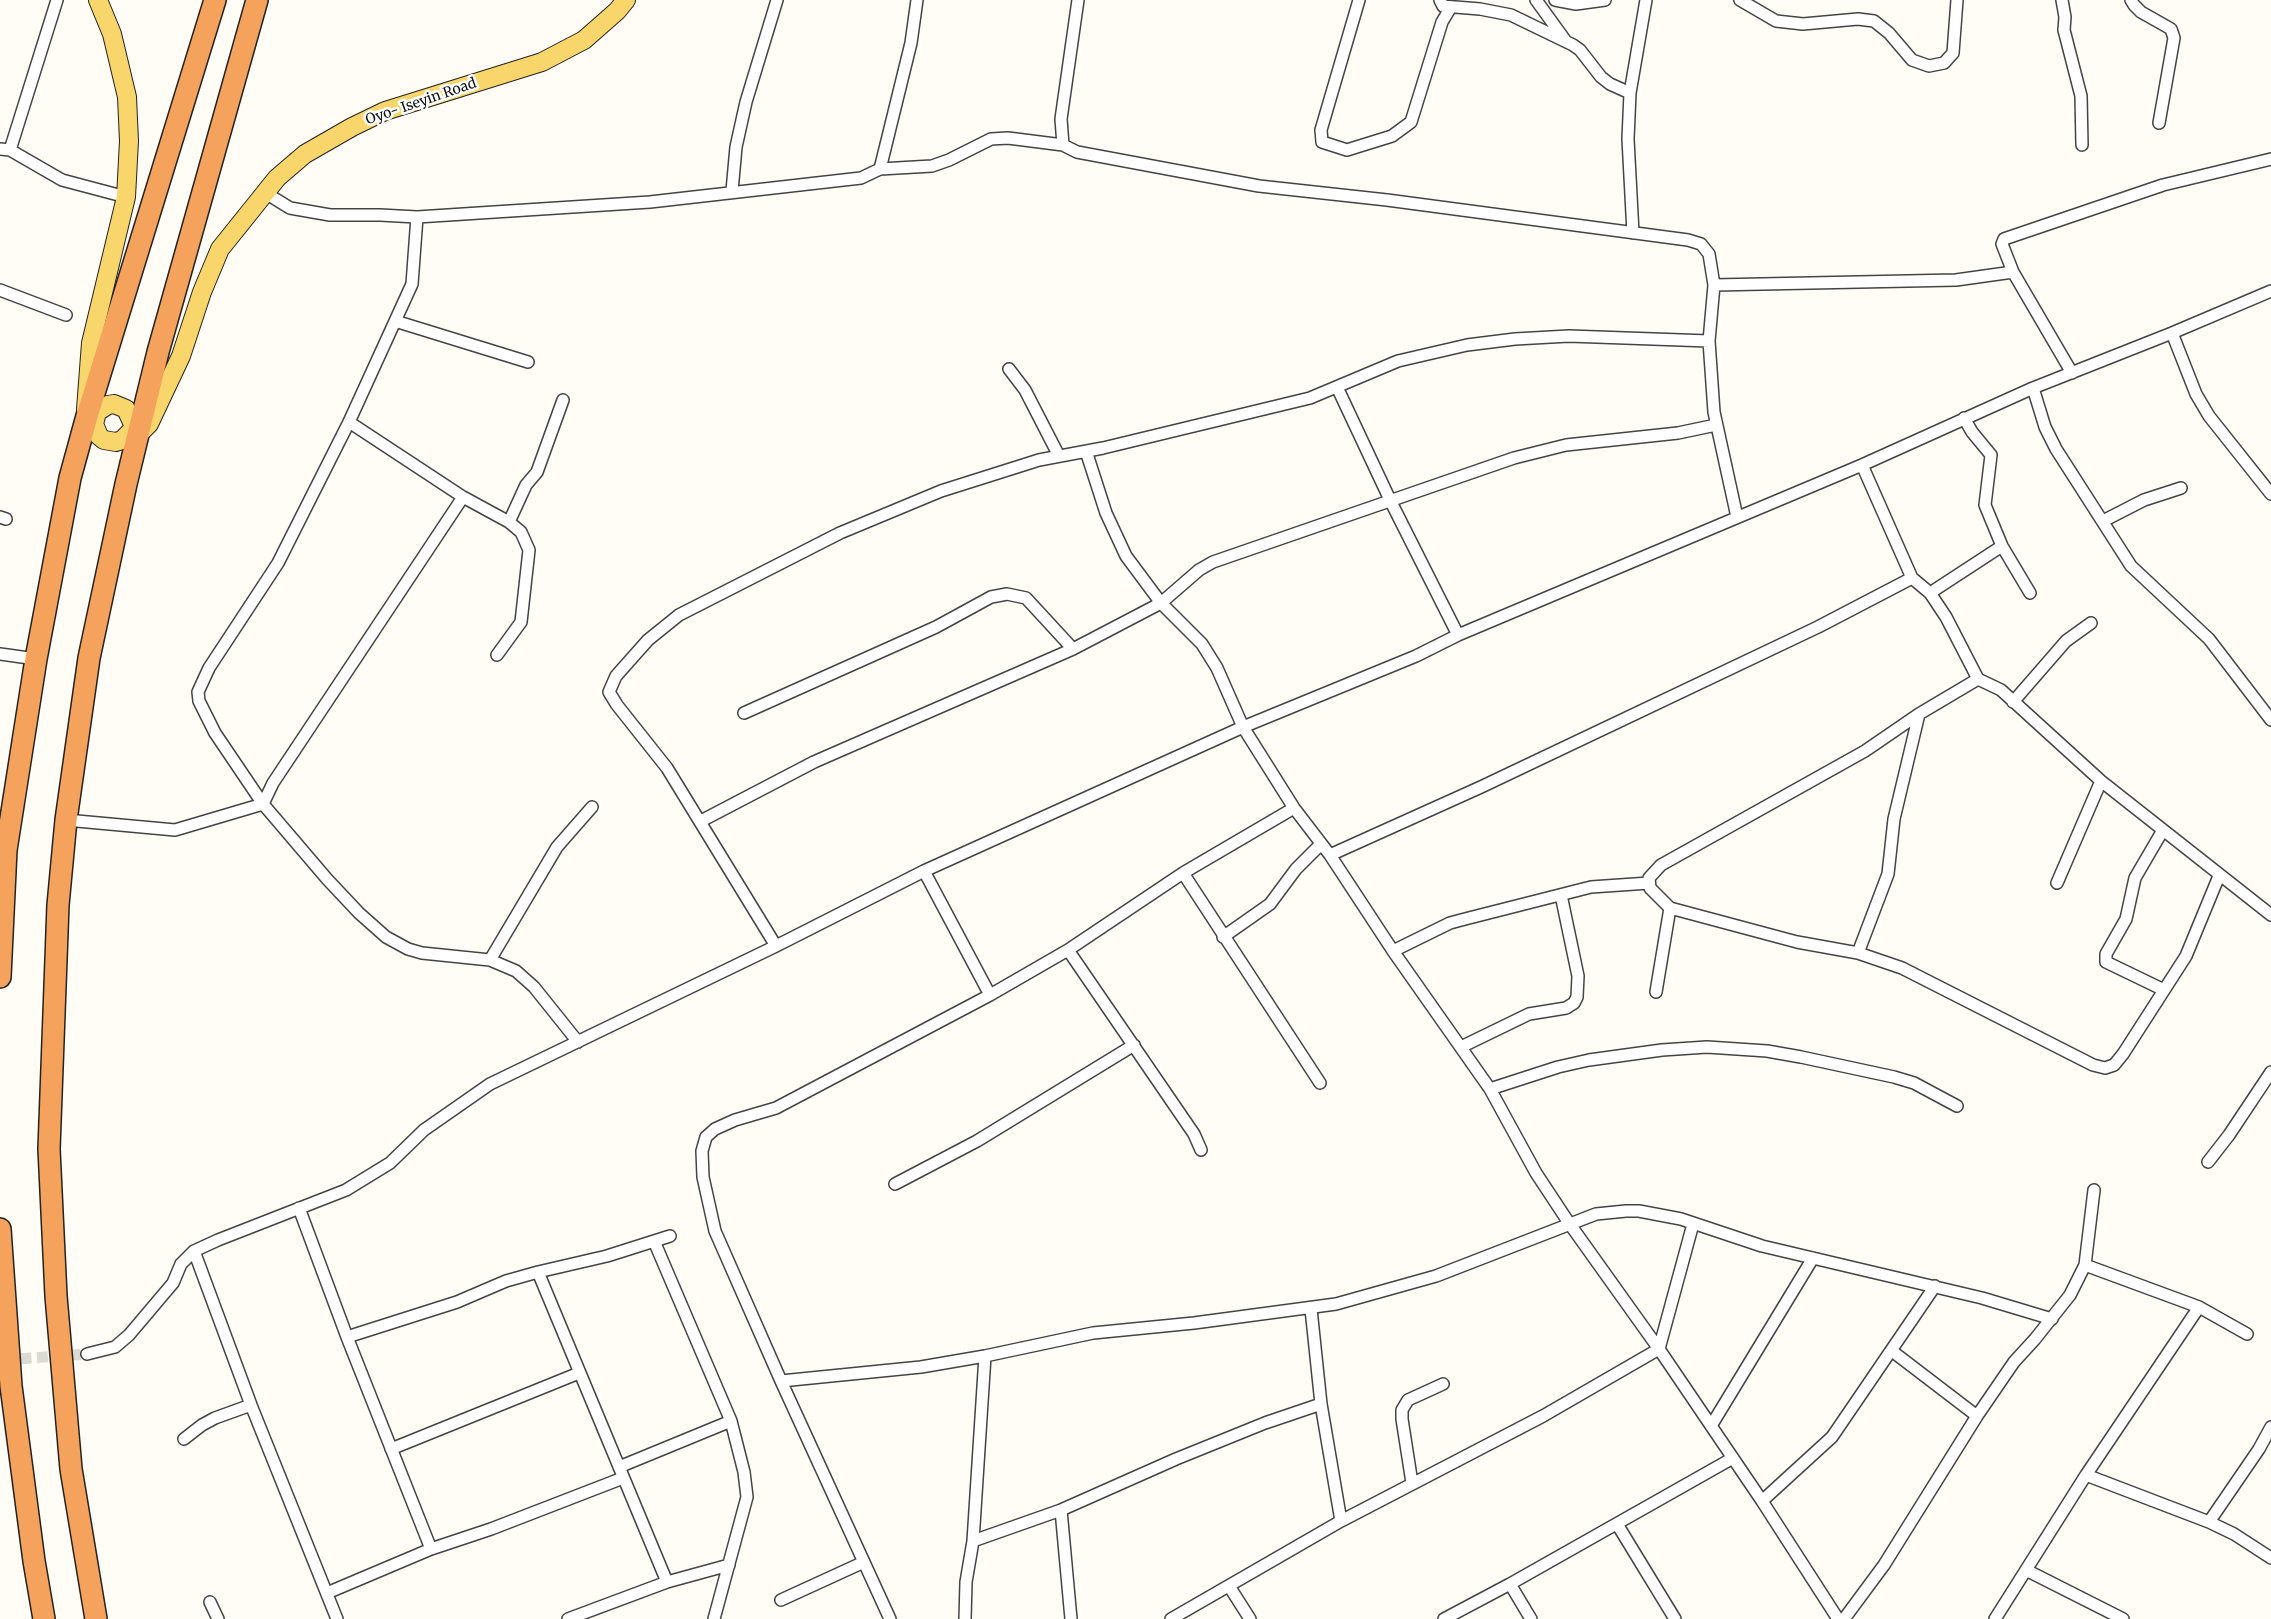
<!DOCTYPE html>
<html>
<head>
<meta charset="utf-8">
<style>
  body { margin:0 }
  canvas { display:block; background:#fffdf5 }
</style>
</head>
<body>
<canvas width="2271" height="1619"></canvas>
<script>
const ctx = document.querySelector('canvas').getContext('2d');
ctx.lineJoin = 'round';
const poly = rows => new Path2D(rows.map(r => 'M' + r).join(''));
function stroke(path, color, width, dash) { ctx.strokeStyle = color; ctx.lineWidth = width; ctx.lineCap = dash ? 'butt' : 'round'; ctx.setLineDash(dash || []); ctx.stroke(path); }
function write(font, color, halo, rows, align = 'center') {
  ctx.font = font + ' Merriweather,serif'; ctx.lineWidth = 5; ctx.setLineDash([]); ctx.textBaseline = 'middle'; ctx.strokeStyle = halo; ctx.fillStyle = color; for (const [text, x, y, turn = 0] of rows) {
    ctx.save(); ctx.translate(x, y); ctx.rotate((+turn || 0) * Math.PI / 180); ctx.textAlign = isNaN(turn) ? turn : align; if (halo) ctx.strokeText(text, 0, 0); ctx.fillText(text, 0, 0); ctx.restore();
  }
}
stroke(poly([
  [4,1360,87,1354]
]), '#dbdad3', 11, [11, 5.5]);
const minor = poly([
  [1078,0,1061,119,1063,145,1077,152,1259,186,1387,200,1688,240,1701,244,1709,254,1714,285,1709,341,1714,412,1737,517],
  [1359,0,1321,130,1322,142,1347,150,1392,136,1411,122,1442,22,1451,7],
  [1440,0,1443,6,1480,9,1511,15,1573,45,1580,50,1601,77,1610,84,1630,93],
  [1536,0,1565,40],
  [1555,0,1576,4,1605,0],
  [1740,0,1776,21,1803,24,1858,19,1874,21,1889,33,1912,60,1929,66,1944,63,1953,53,1957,0],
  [2062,0,2065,17,2064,30,2081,96,2082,145],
  [2131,0,2134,5,2141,12,2171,29,2174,38,2159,123],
  [0,149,10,150,62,180,126,197],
  [10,150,57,0],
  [880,169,911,43,917,0],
  [732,191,736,147,746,102,777,0],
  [264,192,290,208,330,215,380,215,417,217,650,202,861,178,880,169,932,166,949,160,991,139,1008,138,1063,145],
  [417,217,412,284,349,422,278,563,209,668,198,692,199,701,215,733,263,804,327,879,359,913,386,937,408,949,422,953,490,960,516,971,534,987,578,1042],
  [1633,233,1628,139,1630,93,1646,0],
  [1714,285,1956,280,2013,272],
  [0,290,66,315],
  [395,321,528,362],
  [2172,333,2196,394,2209,416,2271,494],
  [1009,369,1025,390,1059,456],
  [2072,373,2013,272,2002,244,2004,239,2163,185,2271,159],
  [1337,387,1391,502,1458,635],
  [2033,388,2045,427,2056,449,2131,566,2209,639,2271,720],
  [1964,418,1972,432,1991,455,1985,505,2002,546,2030,593],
  [349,422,463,497,509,522,521,532,529,550,521,622,497,655],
  [1086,451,1106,513,1126,556,1161,603,1202,644,1217,668,1243,727,1294,808,1330,855,1393,951,1490,1089,1536,1173,1569,1223,1659,1349,1762,1501,1838,1619],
  [1862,465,1912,578,1930,593,1946,617,1978,679,2001,690,2101,781,2271,915],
  [0,517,6,519],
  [2103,521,2144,500,2181,488],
  [509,522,526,485,537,472,563,400],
  [1930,593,2002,546],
  [0,654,36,659],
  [1978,679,1919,714,1865,751,1661,865,1649,878,1650,888,1670,908,1797,942,1858,953,1902,968,2093,1065,2105,1068,2114,1065,2123,1054,2186,956,2219,876],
  [2013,702,2066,641,2091,623],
  [744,713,936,627,991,597,1007,594,1026,598,1073,649],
  [66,820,175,830,263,804,273,783,463,497],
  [701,821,814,762,1073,649,1161,603,1199,570,1213,562,1514,458,1566,445,1678,433,1716,425],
  [2163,830,2135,878,2126,919,2106,954,2106,962,2164,990],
  [1330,855,1481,787,1818,627,1912,578],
  [924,871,990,995],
  [1183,873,1320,1083],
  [2057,883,2101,781],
  [1223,937,1270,904,1296,869,1321,844],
  [776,946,667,768,617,705,609,692,616,676,648,640,679,615,840,533,941,491,1039,460,1103,448,1310,398,1398,361,1467,345,1515,339,1569,336,1709,341],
  [1068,950,1194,1134,1201,1150],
  [1393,951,1450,923,1465,919,1591,887,1649,883],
  [1858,953,1888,874,1894,819,1919,714],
  [490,960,557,847,592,807],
  [1656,992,1670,908],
  [1461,1047,1529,1014,1566,1008,1574,1003,1577,997,1578,976,1561,895],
  [1490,1089,1558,1067,1589,1060,1662,1050,1707,1047,1767,1051,1801,1057,1894,1077,1914,1083,1957,1106],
  [2208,1162,2229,1135,2271,1072],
  [895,1184,977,1141,1134,1045],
  [299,1208,347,1337,431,1549],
  [654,1241,731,1421,744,1472,747,1497,714,1619],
  [194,1251,251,1405,337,1619],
  [2085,1265,2199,1307,2247,1334],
  [538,1272,667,1582],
  [1311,1309,1321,1404,1341,1521],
  [347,1337,457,1302,506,1281,538,1272,607,1256,670,1236],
  [1892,1351,1977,1416],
  [87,1354,115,1347,129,1335,173,1283,181,1264,194,1251,218,1240,346,1190,390,1163,424,1130,490,1084,776,946,924,871,1243,727,1416,656,1458,635,1862,465,2033,388,2172,333,2271,291],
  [781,1381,921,1367,985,1356,1093,1333,1194,1323,1336,1304,1436,1276,1596,1214,1626,1211,1639,1211,1681,1219,1762,1246,1982,1298,2052,1319],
  [1711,1426,1813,1258],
  [184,1439,202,1425,215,1418,251,1405],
  [391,1449,579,1373],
  [619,1467,731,1421],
  [2086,1475,2209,1522,2234,1534,2271,1558],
  [1412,1483,1402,1419,1402,1410,1408,1400,1443,1384],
  [1762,1501,1832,1437,1935,1286],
  [1061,1510,1071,1619],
  [2209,1522,2259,1449,2271,1427],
  [1617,1524,1675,1619],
  [973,1541,1061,1510,1176,1459,1265,1423,1321,1404],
  [2026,1570,2123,1619],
  [1510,1584,1531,1619],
  [1229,1586,1250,1619],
  [327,1593,431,1549,491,1529,623,1478],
  [781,1600,864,1562],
  [210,1602,218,1619],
  [568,1619,667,1582,729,1565],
  [890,1619,781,1381,715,1231,703,1177,702,1151,706,1137,715,1129,735,1120,776,1108,990,995,1068,950,1183,873,1294,808],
  [965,1619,966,1582,973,1541,985,1356],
  [1171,1619,1341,1521,1543,1416,1659,1349,1693,1224],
  [1444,1619,1510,1584,1733,1458],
  [1844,1619,1884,1565,1977,1416,2014,1362,2035,1339,2070,1295,2085,1265,2094,1190],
  [1995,1619,2086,1475,2199,1307]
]);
const primary = poly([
  [95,431,86,409,91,343,126,197,129,141,127,97,112,34,98,0],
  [130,432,122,440,116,442,104,440,99,436,94,424,97,412,108,405,114,404,126,409,138,435],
  [122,440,138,435,149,424,181,356,202,292,220,249,277,178,305,154,352,127,385,111,542,62,584,40,617,11,626,0]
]);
const motorway = poly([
  [0,977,6,850,36,659,70,478,87,416,215,0],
  [0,1229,11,1386,34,1561,44,1619],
  [96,1619,71,1469,56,1296,49,1149,58,905,66,820,89,658,126,484,158,352,257,0]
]);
stroke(minor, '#444', 14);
stroke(primary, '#222', 20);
stroke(motorway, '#222', 24);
stroke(minor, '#fff', 11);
stroke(primary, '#f9d66b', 18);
stroke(motorway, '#f5a25d', 21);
write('14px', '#111', '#fff', [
  ["Oyo- Iseyin Road",421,102,-19]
]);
</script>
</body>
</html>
